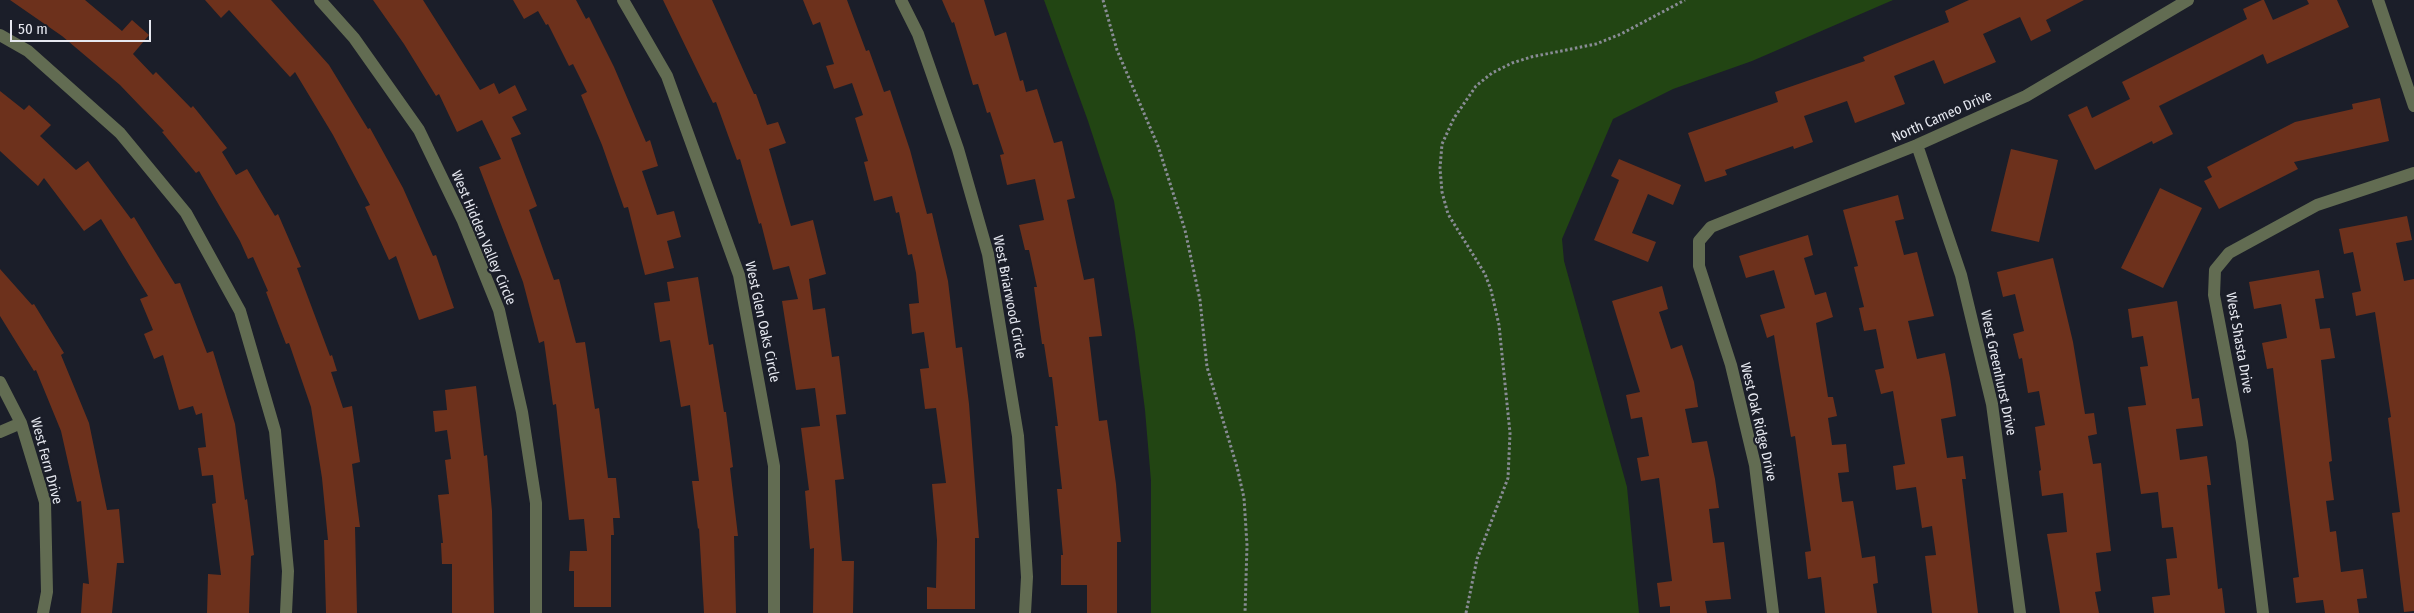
<!DOCTYPE html>
<html>
<head>
<meta charset="utf-8">
<style>
  body { margin:0 }
  #map { position:relative; width:2414px; height:613px; overflow:hidden; background:#1b1e29; font-family:"Fira Sans Condensed",sans-serif }
  canvas { display:block }
  .scale { position:absolute; left:10px; top:20px; width:141px; height:22px; box-sizing:border-box; border:2px solid #e6e8f0; border-top:0; padding-left:6px; font-size:15px; line-height:18px; white-space:nowrap; color:#e6e8f0; -webkit-text-stroke:4px #1b1e29; paint-order:stroke }
</style>
</head>
<body>
<div id="map">
<canvas width="2414" height="613"></canvas>
<div class="scale">50 m</div>
</div>
<script>
const ctx = document.querySelector('canvas').getContext('2d');
ctx.lineJoin = 'round';
function fill(path, color) { ctx.fillStyle = color; ctx.fill(path, 'evenodd'); }
const poly = rows => new Path2D(rows.map(r => 'M' + r).join(''));
function stroke(path, color, width, dash) { ctx.strokeStyle = color; ctx.lineWidth = width; ctx.lineCap = dash ? 'butt' : 'round'; ctx.setLineDash(dash || []); ctx.stroke(path); }
function write(font, color, halo, rows, align = 'center') {
  ctx.font = font + ' "Fira Sans Condensed",sans-serif'; ctx.lineWidth = 4.5; ctx.setLineDash([]); ctx.textBaseline = 'middle'; ctx.strokeStyle = halo; ctx.fillStyle = color; for (const [text, x, y, turn = 0] of rows) {
    ctx.save(); ctx.translate(x, y); ctx.rotate((+turn || 0) * Math.PI / 180); ctx.textAlign = isNaN(turn) ? turn : align; if (halo) ctx.strokeText(text, 0, 0); ctx.fillText(text, 0, 0); ctx.restore();
  }
}
fill(poly([
  [1044,0,1893,0,1752,61,1673,89,1613,119,1562,239,1564,261,1627,487,1639,613,1151,613,1151,481,1145,410,1135,332,1114,201,1088,121]
]), '#224513');
fill(poly([
  [10,0,85,0,122,31,132,20,149,35,133,54,153,75,156,72,191,108,193,106,227,148,222,152,236,175,247,169,275,216,278,214,301,267,297,268,330,356,332,355,337,371,331,372,343,408,352,406,360,462,352,464,360,527,355,527,357,613,326,613,324,540,328,540,322,478,311,407,289,343,286,344,266,292,268,291,253,257,248,259,240,241,199,171,196,173,162,132,164,131,120,85,62,36],
  [205,0,271,0,329,65,368,129,370,128,403,188,433,256,436,255,454,308,419,320,396,256,389,260,365,207,370,205,333,135,295,72,290,77,229,10,221,18],
  [373,0,423,0,480,90,494,83,499,94,515,85,527,110,512,117,521,134,511,138,537,206,529,210,554,280,559,279,576,343,585,342,595,409,599,408,608,478,616,478,620,518,613,518,614,535,611,535,611,607,574,607,574,571,569,571,570,551,587,551,584,519,569,520,556,404,553,405,544,341,539,343,523,282,479,167,501,159,482,120,457,132,439,94,436,96,404,44],
  [513,0,576,0,586,19,589,17,614,67,646,142,650,140,658,166,642,171,657,215,674,211,681,237,667,241,674,268,645,275,628,207,624,208,602,145,581,95,587,92,573,64,569,66,548,24,546,25,538,11,524,19],
  [663,0,712,0,754,94,756,94,767,125,778,122,786,143,769,149,791,226,813,220,826,274,809,279,813,310,825,308,832,357,839,356,846,414,836,415,844,479,835,480,842,561,854,561,853,613,813,613,814,548,810,549,805,491,809,490,801,428,820,426,815,388,796,390,782,301,798,299,789,266,773,270,761,223,759,224,740,159,737,160,716,102,713,103],
  [803,0,847,0,866,51,869,50,884,92,890,90,910,150,927,214,932,213,948,281,956,348,962,347,969,404,979,538,975,538,975,609,927,609,927,587,936,588,937,540,932,484,946,483,936,408,925,409,920,369,929,368,924,332,912,334,909,304,919,303,916,273,912,254,908,255,899,212,896,213,892,196,874,201,864,162,868,161,855,118,863,115,852,83,834,89,826,66,834,64,820,22,813,25],
  [942,0,984,0,995,36,1006,32,1020,81,1023,80,1026,92,1037,89,1054,143,1062,141,1075,198,1067,200,1084,280,1094,278,1102,336,1089,337,1099,421,1107,420,1116,484,1121,542,1117,542,1117,613,1087,613,1087,585,1061,585,1061,555,1063,555,1057,489,1062,489,1055,426,1058,426,1052,377,1049,377,1044,344,1042,344,1034,287,1037,287,1029,250,1025,250,1019,225,1044,220,1035,179,1007,185,1000,155,1004,154,990,112,987,113,978,84,973,85,954,22,952,23],
  [1969,0,2084,0,2046,20,2051,31,2031,41,2020,17,1983,34,1996,62,1944,84,1934,60,1894,76,1905,104,1855,123,1847,101,1804,116,1813,142,1794,149,1793,146,1725,170,1727,175,1705,182,1688,133,1778,102,1775,92,1865,61,1863,57,1949,22,1945,11],
  [2262,0,2264,0,2273,20,2309,4,2307,0,2337,0,2349,27,2267,64,2263,54,2159,106,2173,134,2153,144,2152,141,2095,170,2068,115,2087,106,2092,118,2130,99,2122,82,2247,19,2243,9],
  [0,91,24,110,29,105,51,125,40,136,76,170,88,161,131,219,134,217,175,284,180,283,207,353,213,351,235,424,245,500,247,499,254,555,251,556,249,613,207,613,208,574,221,575,212,504,216,503,213,475,202,476,198,448,206,447,202,413,196,415,193,406,179,410,163,355,154,359,144,334,153,330,140,299,148,296,101,219,84,231,44,178,38,186,0,151],
  [2380,98,2389,141,2294,162,2298,169,2219,209,2204,181,2212,177,2207,167,2295,122,2353,109,2352,104],
  [2011,149,2058,160,2039,242,1991,231],
  [1619,159,1681,185,1673,205,1648,194,1632,233,1656,242,1648,262,1594,240,1619,180,1611,176],
  [2160,188,2202,208,2163,288,2121,268],
  [1898,195,1904,219,1895,221,1904,255,1917,252,1934,316,1908,321,1917,359,1945,353,1950,378,1956,416,1941,419,1947,458,1963,456,1966,479,1962,479,1978,613,1932,613,1925,556,1936,555,1932,526,1922,528,1916,487,1896,490,1893,466,1905,464,1893,391,1881,394,1875,370,1884,368,1876,329,1864,331,1859,308,1864,307,1854,267,1858,266,1843,210],
  [2407,216,2412,240,2396,243,2404,281,2414,279,2414,611,2404,612,2392,513,2400,512,2388,418,2391,417,2375,312,2356,316,2352,293,2361,291,2353,252,2344,254,2339,229],
  [1808,235,1813,255,1804,258,1815,295,1826,292,1833,317,1816,323,1828,397,1833,397,1837,416,1828,418,1832,445,1846,444,1849,472,1838,473,1842,502,1853,501,1862,558,1875,556,1878,583,1873,584,1877,613,1825,613,1821,577,1808,579,1805,552,1811,551,1795,436,1791,437,1774,335,1767,338,1760,315,1785,308,1774,270,1746,278,1739,256],
  [2053,258,2073,342,2085,414,2094,413,2097,434,2088,436,2093,464,2101,463,2111,551,2096,553,2101,591,2095,592,2099,613,2060,613,2047,534,2067,532,2063,493,2042,496,2039,471,2041,470,2035,427,2045,425,2039,391,2028,393,2022,358,2019,359,2013,334,2024,331,2015,294,2003,297,1997,272],
  [0,269,32,305,34,304,64,353,61,355,89,423,107,510,119,509,124,563,117,563,112,613,81,613,83,583,89,584,81,501,77,502,61,431,36,370,34,371,0,316],
  [2319,270,2324,298,2315,299,2320,329,2330,328,2335,358,2321,360,2332,461,2329,462,2334,500,2326,501,2330,532,2336,531,2341,572,2363,569,2367,598,2357,599,2359,613,2325,613,2323,600,2296,603,2293,578,2299,577,2273,368,2267,369,2262,343,2287,338,2281,304,2254,309,2249,282],
  [698,277,709,345,713,344,724,412,726,412,733,467,730,468,738,536,734,536,736,613,704,613,699,528,698,529,692,481,699,481,690,405,681,407,670,340,660,342,654,303,670,301,667,282],
  [1662,286,1668,309,1659,312,1671,349,1682,345,1694,382,1698,407,1685,409,1692,443,1707,441,1715,479,1719,508,1709,509,1713,543,1724,542,1731,599,1705,601,1707,613,1670,613,1670,606,1660,607,1657,583,1672,581,1659,478,1641,481,1637,458,1649,456,1642,417,1631,419,1626,395,1640,392,1612,301],
  [2177,301,2192,399,2199,398,2203,426,2176,429,2180,460,2207,456,2211,485,2207,485,2218,589,2222,588,2225,613,2154,613,2152,597,2170,595,2166,559,2177,558,2173,527,2162,528,2158,492,2141,494,2128,407,2146,405,2140,367,2148,366,2143,336,2132,338,2128,309],
  [476,386,484,456,487,455,492,511,494,613,452,613,452,564,442,564,441,543,443,543,438,495,449,494,445,460,451,459,447,430,435,432,433,411,447,410,445,390]
]), '#6d311c');
stroke(poly([
  [1103,0,1117,50,1158,146,1185,230,1200,300,1207,367,1237,467,1244,498,1247,545,1245,613],
  [1466,613,1477,559,1508,478,1510,433,1499,325,1491,290,1485,274,1448,214,1442,192,1440,168,1442,144,1454,118,1476,86,1492,73,1512,63,1531,57,1596,44,1621,34,1685,0]
]), '#898c95', 3, [2.5, 2.5]);
stroke(poly([
  [320,0,354,38,419,130,463,221,499,310,522,412,536,503,536,613],
  [623,0,667,76,739,275,774,466,774,613],
  [901,0,918,34,958,149,988,254,1018,436,1027,577,1025,613],
  [2378,0,2414,106],
  [0,35,28,51,120,133,186,213,240,311,275,431,288,571,286,613],
  [1917,145,1961,275,1992,404,2020,613],
  [0,382,21,423,45,502,47,592,43,613],
  [0,432,21,423],
  [1773,613,1755,465,1731,365,1699,266,1699,241,1711,227,1917,145,2026,96,2188,0],
  [2263,613,2242,442,2214,295,2215,270,2229,253,2317,205,2414,173]
]), '#626c52', 12);
write('14px', '#e6e8f0', '#1b1e29', [
  ["North Cameo Drive",1942,117,-24],
  ["West Hidden Valley Circle",483,238,67],
  ["West Briarwood Circle",1009,297,79],
  ["West Glen Oaks Circle",762,322,78],
  ["West Shasta Drive",2239,343,80],
  ["West Greenhurst Drive",1998,373,78],
  ["West Oak Ridge Drive",1758,422,77],
  ["West Fern Drive",46,461,75]
]);
</script>
</body>
</html>
